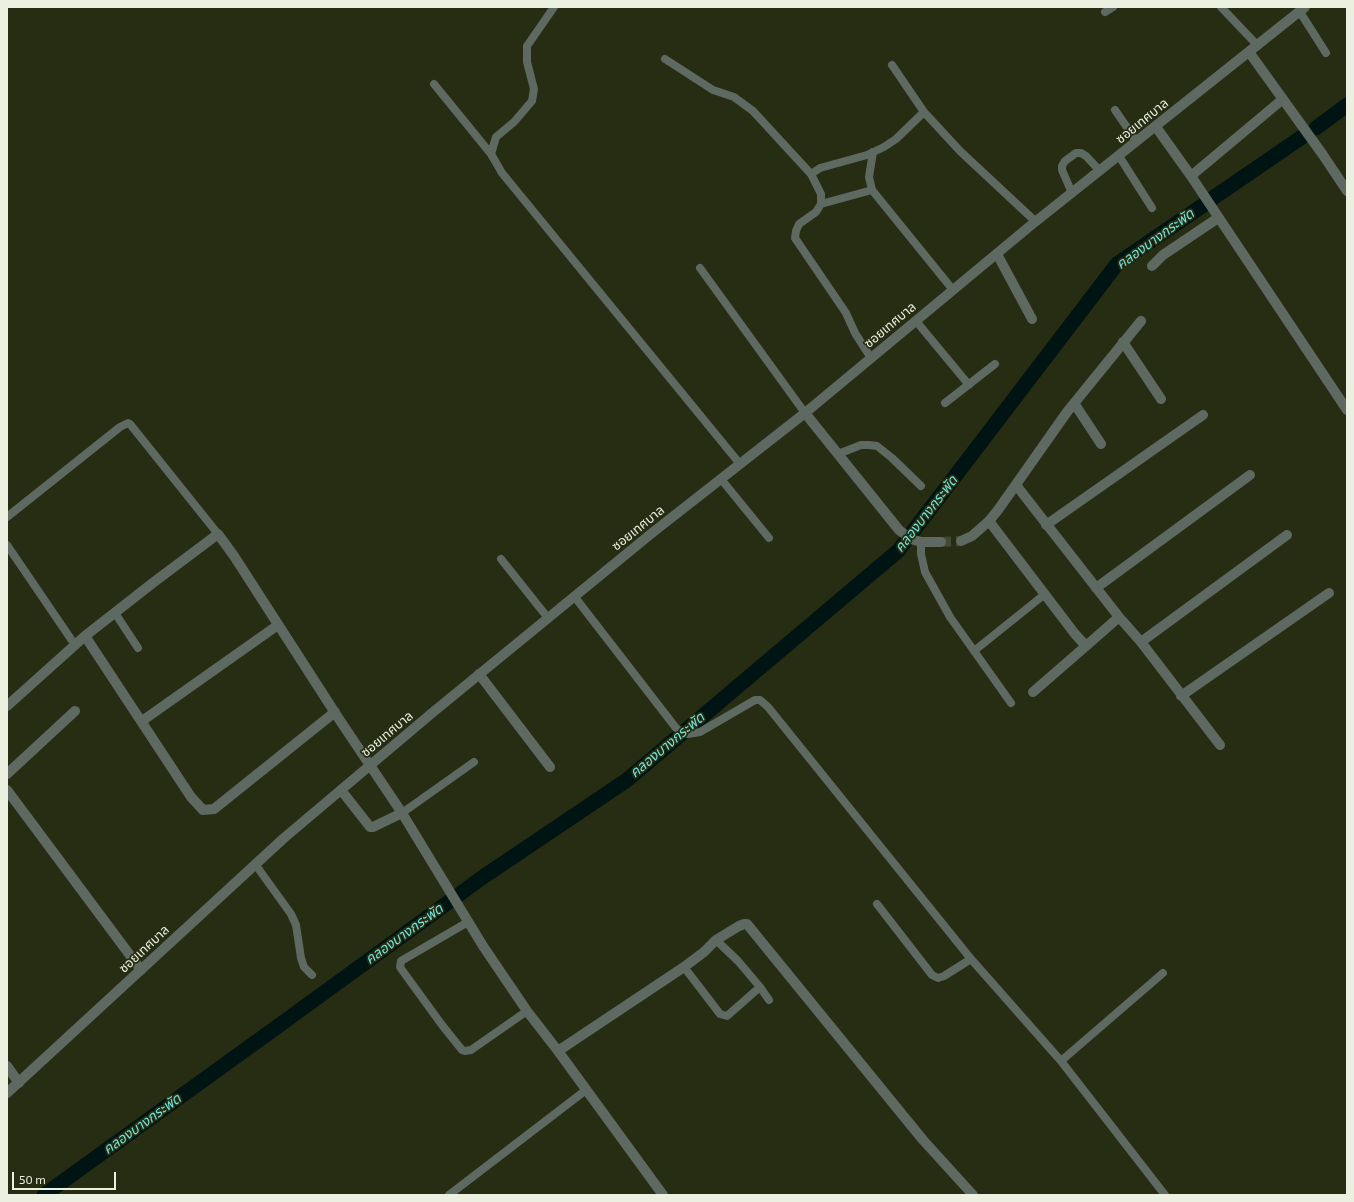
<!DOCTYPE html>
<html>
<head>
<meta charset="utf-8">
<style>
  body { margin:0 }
  #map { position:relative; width:1354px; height:1202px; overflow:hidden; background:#262d13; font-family:"Exo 2",sans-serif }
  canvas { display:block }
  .frame { position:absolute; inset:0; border:8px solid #ebf0e0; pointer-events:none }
  .scale { position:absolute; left:12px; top:1172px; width:104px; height:18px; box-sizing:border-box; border:2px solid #ebf0e0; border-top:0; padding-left:5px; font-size:12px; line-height:14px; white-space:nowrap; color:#ebf0e0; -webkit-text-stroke:3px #262d13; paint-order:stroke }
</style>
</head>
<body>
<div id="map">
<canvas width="1354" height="1202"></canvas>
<div class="frame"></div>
<div class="scale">50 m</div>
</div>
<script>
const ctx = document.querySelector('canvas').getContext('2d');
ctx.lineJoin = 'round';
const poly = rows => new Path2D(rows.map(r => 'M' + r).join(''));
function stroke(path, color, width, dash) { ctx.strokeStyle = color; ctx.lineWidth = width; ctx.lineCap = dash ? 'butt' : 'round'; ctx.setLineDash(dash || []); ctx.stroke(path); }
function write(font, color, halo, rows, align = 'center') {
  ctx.font = font + ' "Exo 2","Noto Sans Thai",sans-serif'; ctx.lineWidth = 3.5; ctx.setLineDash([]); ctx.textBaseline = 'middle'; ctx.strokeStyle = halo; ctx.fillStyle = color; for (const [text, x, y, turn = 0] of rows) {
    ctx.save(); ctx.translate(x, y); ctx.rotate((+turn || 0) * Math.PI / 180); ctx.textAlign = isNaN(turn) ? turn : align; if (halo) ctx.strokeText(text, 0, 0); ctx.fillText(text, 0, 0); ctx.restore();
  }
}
stroke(poly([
  [1316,128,1347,105],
  [1210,200,1302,137],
  [44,1195,281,1024,483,877,627,780,898,551,1117,264,1205,204]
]), '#001513', 15);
stroke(poly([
  [941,542,961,541]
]), '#444a32', 10, [10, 5]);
stroke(poly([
  [554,7,527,46,527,62,534,89,532,101,514,122,496,137,491,154,502,173,740,464],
  [1221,7,1258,46],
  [1105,12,1113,7],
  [1300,12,1326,53],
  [665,59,713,90,734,97,753,111,811,174,821,194,821,204,816,212,799,224,796,231,795,238,846,313,855,333,871,358],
  [892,65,924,112,960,151,1036,222],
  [434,84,491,154],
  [1115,110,1137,142],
  [873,152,869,177,872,190,953,290],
  [1119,156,1152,208],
  [811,174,820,168,867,155,884,147,896,139,924,112],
  [1072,193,1062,170,1062,166,1065,161,1076,153,1081,153,1086,156,1100,171],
  [821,204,872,190],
  [700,268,805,413],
  [916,321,969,385],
  [945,403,995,364],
  [838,454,861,445,869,445,877,446,892,458,921,486],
  [721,479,769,538],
  [7,517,120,427,128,423,130,424,218,534],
  [921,542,921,554,925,572,950,617,1011,703],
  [7,545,75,645],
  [501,559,548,618],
  [574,596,676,728,683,733,688,734,700,732,755,700,760,700,768,707,971,959,1061,1061,1165,1195],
  [115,613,138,648],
  [974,651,1045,594],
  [402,813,474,762],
  [255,864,291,914,296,925,301,958,304,967,312,975],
  [877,904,932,975,938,978,944,976,971,959],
  [468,922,401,961,400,967,402,970,442,1025,462,1050,465,1051,471,1050,527,1011],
  [716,940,738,961,760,987,769,1000],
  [684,967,720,1014,727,1016,760,987],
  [1061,1061,1163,973],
  [449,1195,586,1090]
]), '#5d6961', 8);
stroke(poly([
  [1249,52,1323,155,1347,191],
  [1156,127,1191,176,1347,410],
  [1191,176,1283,99],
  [997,254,1032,319],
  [1152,266,1163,255,1218,218],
  [1123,342,1161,399],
  [1074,403,1101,444],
  [805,413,899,530,911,539,921,542,941,542],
  [1016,485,1119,617,1141,642,1220,745],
  [989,521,1075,634,1086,646,1119,617],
  [1046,525,1203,415],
  [961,541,972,536,989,521,998,510,1067,412,1141,321],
  [1096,588,1250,475],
  [85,636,191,797,203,810,214,809,335,712],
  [1141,642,1287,535],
  [479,674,550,767],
  [1033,692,1086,646],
  [1181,696,1329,593],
  [7,706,85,636,154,582,218,534,234,556,339,719,402,813,483,946,527,1011,558,1051,663,1195],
  [142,721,278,625],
  [7,774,75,711],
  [7,790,141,970],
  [341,790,370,827,373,827,402,813],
  [558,1051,684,967,704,952,716,940,739,926,744,924,747,924,923,1140,973,1195],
  [7,1066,19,1083]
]), '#5d6961', 10);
stroke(poly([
  [7,1093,284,838,432,713,652,533,805,413,1030,226,1305,7]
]), '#5d6961', 10);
write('13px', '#ebf0e0', '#262d13', [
  ["ซอยเทศบาล",1142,121,-39],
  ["ซอยเทศบาล",890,325,-40],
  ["ซอยเทศบาล",638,528,-39],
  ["ซอยเทศบาล",387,734,-40],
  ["ซอยเทศบาล",144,949,-43]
]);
write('italic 14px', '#73e5dd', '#262d13', [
  ["คลองบางกระพัด",1155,239,-36],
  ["คลองบางกระพัด",926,514,-52],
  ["คลองบางกระพัด",667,745,-40],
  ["คลองบางกระพัด",404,934,-36],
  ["คลองบางกระพัด",142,1124,-36]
]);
</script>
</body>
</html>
